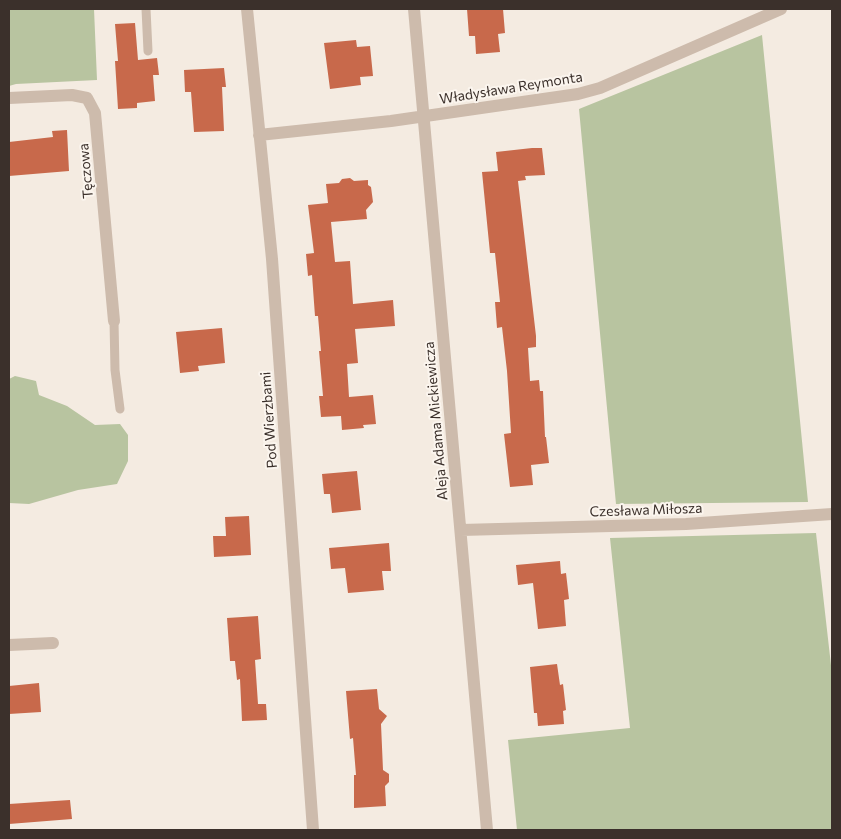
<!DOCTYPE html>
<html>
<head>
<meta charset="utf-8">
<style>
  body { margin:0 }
  #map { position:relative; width:841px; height:839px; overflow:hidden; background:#f4ebe1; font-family:Commissioner,sans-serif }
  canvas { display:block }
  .frame { position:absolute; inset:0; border:10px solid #3b302b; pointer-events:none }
</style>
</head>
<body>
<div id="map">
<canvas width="841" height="839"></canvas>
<div class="frame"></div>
</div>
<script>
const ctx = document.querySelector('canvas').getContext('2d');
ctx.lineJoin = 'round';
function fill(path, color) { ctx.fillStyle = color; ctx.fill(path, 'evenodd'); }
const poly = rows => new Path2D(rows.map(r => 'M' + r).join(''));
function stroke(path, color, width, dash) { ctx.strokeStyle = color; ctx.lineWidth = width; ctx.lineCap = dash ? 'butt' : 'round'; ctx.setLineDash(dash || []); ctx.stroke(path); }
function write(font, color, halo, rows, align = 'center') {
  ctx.font = font + ' Commissioner,sans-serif'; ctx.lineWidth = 4; ctx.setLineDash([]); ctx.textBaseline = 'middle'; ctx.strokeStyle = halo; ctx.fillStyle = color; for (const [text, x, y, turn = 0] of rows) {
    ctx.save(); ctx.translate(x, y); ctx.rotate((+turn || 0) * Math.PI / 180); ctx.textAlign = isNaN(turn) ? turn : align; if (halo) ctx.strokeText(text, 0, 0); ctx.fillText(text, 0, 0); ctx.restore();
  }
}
fill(poly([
  [9,9,94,9,97,80,16,84,9,86],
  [762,35,808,502,616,504,579,109],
  [15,376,36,381,39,395,67,406,95,425,120,424,128,435,128,461,117,484,78,490,29,504,9,503,9,379],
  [816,533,832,674,832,830,517,830,508,740,630,728,610,538]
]), '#b8c4a0');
fill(poly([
  [467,9,503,9,505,33,498,34,500,52,476,54,475,36,469,36],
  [135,23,138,60,157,58,159,75,153,75,155,101,137,103,137,108,118,109,115,61,118,61,115,24],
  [356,40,357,47,370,46,373,76,360,77,361,85,330,89,324,43],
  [224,68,226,87,222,87,224,131,194,132,191,92,185,92,184,70],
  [67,130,69,171,9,176,9,142,53,137,52,131],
  [532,148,542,148,545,175,525,176,526,180,518,181,536,336,536,347,528,348,530,381,539,380,540,391,543,391,545,437,546,437,549,463,531,465,533,485,510,487,504,434,511,433,507,371,502,327,497,328,495,302,500,302,495,253,490,253,482,172,498,171,496,152],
  [350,178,354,181,368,180,368,185,371,187,373,202,366,210,367,219,331,222,335,262,350,261,353,304,393,300,395,326,355,329,358,363,347,364,349,397,373,395,376,424,363,425,364,428,342,430,341,416,321,417,319,396,323,396,319,351,321,351,318,316,315,316,312,275,308,276,306,254,314,253,308,205,328,203,326,184,339,183,342,179],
  [222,328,225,363,198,366,199,371,180,373,176,332],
  [357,471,361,510,332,513,330,494,324,494,322,474],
  [249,516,251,555,214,557,213,536,226,536,225,517],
  [389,543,391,571,382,571,384,590,348,593,345,568,331,569,329,548],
  [560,561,561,574,566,573,569,599,564,600,566,626,538,629,533,583,518,585,516,565],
  [258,616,261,659,255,660,258,704,266,704,267,720,242,721,240,679,237,680,235,661,230,661,227,618],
  [557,664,560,685,563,684,566,710,563,711,564,724,538,726,537,713,534,713,530,667],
  [39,683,41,712,9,714,9,686],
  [377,689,379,709,387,716,381,724,383,770,389,774,389,782,385,786,386,806,354,808,354,775,356,775,353,738,350,739,346,691],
  [70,800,72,819,9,824,9,804]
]), '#c8694b');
stroke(poly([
  [146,9,148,51],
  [114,321,115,370,120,409]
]), '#cdbbac', 9);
stroke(poly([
  [247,9,272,259,313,830],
  [414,9,487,830],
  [9,98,72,95,87,98,95,113,114,321],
  [259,135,391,121,578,94,600,88,781,9],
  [461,530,686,524,832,514],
  [9,645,53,643]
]), '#cdbbac', 12);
write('14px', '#3b302b', '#fbf5ee', [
  ["Władysława Reymonta",511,88,-9],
  ["Tęczowa",86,171,-95],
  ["Pod Wierzbami",269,420,-94],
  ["Aleja Adama Mickiewicza",436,421,-95],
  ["Czesława Miłosza",646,510,-2]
]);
</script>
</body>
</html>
